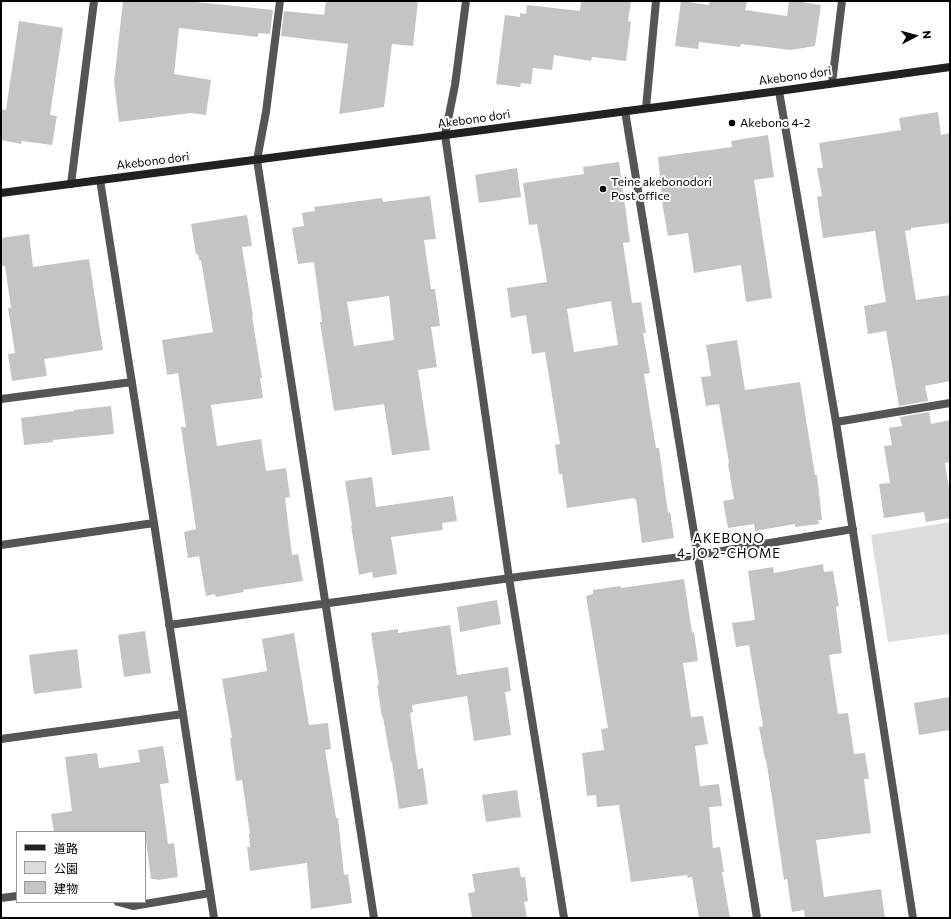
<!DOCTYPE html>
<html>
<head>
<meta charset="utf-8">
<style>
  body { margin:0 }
  #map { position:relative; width:951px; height:919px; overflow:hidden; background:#fff; font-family:Commissioner,"Noto Sans JP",sans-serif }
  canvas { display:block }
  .frame { position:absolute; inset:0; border:2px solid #000; pointer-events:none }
  .legend { position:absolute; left:16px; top:831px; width:130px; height:72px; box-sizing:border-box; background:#fff; border:1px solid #999; margin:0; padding:5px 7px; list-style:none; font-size:12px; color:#000 }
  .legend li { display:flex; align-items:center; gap:8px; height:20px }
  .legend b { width:20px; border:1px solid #999 }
  .north { position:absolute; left:895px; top:16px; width:40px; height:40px; -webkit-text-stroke:3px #fff; paint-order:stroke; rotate:84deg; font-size:11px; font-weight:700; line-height:16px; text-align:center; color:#000 }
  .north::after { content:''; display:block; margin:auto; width:14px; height:18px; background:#000; clip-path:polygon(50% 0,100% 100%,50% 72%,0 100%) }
</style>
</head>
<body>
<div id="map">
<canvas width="951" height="919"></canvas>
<div class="frame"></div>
<ul class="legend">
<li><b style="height:5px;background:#222"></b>道路</li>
<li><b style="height:11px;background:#dcdcdc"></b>公園</li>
<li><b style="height:11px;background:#c4c4c4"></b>建物</li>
</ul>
<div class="north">N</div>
</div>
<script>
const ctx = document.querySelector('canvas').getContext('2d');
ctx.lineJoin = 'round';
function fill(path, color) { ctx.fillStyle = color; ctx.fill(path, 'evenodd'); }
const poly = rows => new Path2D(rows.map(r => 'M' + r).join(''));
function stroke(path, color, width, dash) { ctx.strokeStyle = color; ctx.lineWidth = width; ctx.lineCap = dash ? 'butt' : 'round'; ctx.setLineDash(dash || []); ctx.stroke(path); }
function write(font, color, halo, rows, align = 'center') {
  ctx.font = font + ' Commissioner,sans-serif'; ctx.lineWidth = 4; ctx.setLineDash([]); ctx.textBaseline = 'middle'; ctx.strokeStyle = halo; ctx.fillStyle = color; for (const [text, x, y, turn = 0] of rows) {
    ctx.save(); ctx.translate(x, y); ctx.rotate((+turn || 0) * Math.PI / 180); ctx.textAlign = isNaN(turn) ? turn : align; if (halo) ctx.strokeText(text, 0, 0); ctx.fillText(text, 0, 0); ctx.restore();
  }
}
fill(poly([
  [950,522,950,634,888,642,871,535]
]), '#dcdcdc');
fill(poly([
  [123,1,187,1,273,10,270,34,258,33,258,37,179,28,174,74,211,80,206,115,191,113,119,122,114,82],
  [326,1,418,1,413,46,392,44,384,107,339,114,348,44,281,36,284,11,324,15],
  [581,1,631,1,628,21,631,22,626,61,592,57,591,61,554,55,552,70,533,68,531,84,521,83,520,87,496,84,505,15,520,17,520,13,526,14,527,5,580,11],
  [681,1,709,5,709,1,747,1,745,10,787,16,789,1,796,1,821,5,815,46,791,50,741,44,740,47,699,42,698,49,675,46],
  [19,21,63,28,50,115,57,116,52,145,22,141,21,144,1,140,1,109,6,110],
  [938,112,941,135,950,133,950,223,911,228,911,230,905,231,916,300,950,295,950,381,925,386,928,401,899,406,886,331,868,334,864,306,886,302,875,231,823,238,817,197,822,196,817,168,823,168,819,143,901,130,899,118],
  [768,135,774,177,754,180,772,298,746,302,741,265,694,273,688,233,668,236,663,208,658,157,732,147,731,141],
  [619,162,630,242,623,243,632,303,641,302,646,333,643,333,650,373,644,374,656,448,659,448,668,513,670,512,674,538,642,543,636,499,635,500,634,498,567,508,562,474,559,474,555,445,560,444,545,352,532,354,526,315,511,318,507,288,547,282,537,224,529,225,523,183,584,174,583,167],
  [611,301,618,345,574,352,567,309],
  [517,168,521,197,479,203,475,175],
  [430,196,436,239,424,240,431,289,435,289,440,326,431,327,437,367,418,370,430,450,392,455,384,404,334,411,320,322,322,322,314,262,298,264,292,228,304,226,302,213,315,211,314,207,382,198,383,202],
  [389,296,394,340,354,346,347,302],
  [247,215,252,246,242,247,253,316,252,316,262,378,260,378,263,398,211,405,217,446,261,439,266,471,286,468,290,497,285,498,292,555,298,554,303,581,243,590,244,592,216,597,215,594,206,596,199,556,188,558,184,532,196,529,181,427,186,427,178,373,167,375,162,340,213,332,201,260,199,260,198,254,196,254,191,224],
  [29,234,33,267,89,259,103,350,44,359,47,376,12,381,8,354,15,353,8,308,11,308,5,266,1,266,1,238],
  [737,340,745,390,800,382,815,475,817,475,822,520,818,520,819,524,795,527,795,524,755,531,754,524,728,528,723,501,734,499,728,464,729,463,719,404,706,406,701,377,711,376,706,345],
  [111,406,114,434,53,440,53,442,24,445,21,418,74,411,74,410],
  [929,412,931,424,950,420,950,462,945,463,950,494,950,518,926,522,924,512,884,518,879,484,890,483,884,446,892,445,889,428,902,426,900,417],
  [372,477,376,507,453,496,457,521,442,523,443,530,391,537,397,574,373,578,372,572,359,575,351,526,352,526,345,481],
  [823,564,824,572,833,571,839,606,836,607,842,653,829,655,838,714,848,713,854,754,865,753,869,779,864,779,871,833,816,840,824,897,881,889,885,918,805,918,804,910,792,912,787,879,784,880,774,811,766,759,765,759,759,727,763,726,749,645,736,647,732,623,755,620,748,571,773,567,774,573],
  [684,579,692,633,694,632,698,661,683,663,691,717,703,716,708,744,695,746,700,786,719,784,722,806,709,807,713,848,720,847,724,872,722,872,730,918,699,918,692,877,688,878,687,875,631,882,619,805,597,807,596,795,587,796,582,753,604,750,601,729,608,728,586,596,593,594,593,590,620,586,621,588],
  [497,600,501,624,460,632,457,607],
  [450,625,457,675,508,667,511,691,505,692,511,735,474,741,467,696,412,705,413,712,410,713,418,769,423,768,428,804,399,809,392,762,391,762,383,717,382,717,377,685,379,685,371,633,398,629,398,633],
  [145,631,151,673,124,677,118,635],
  [294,633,309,725,328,723,331,749,325,750,336,818,338,818,344,875,348,874,352,903,311,909,307,863,250,871,247,847,250,847,249,834,250,834,242,780,236,781,230,738,232,738,222,679,267,671,262,639],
  [77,649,82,688,34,694,29,655],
  [950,697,950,730,919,735,914,703],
  [163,746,169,783,160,784,168,844,174,843,178,877,157,880,156,879,151,879,145,832,54,832,51,814,72,811,65,757,97,753,99,768,140,762,138,750],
  [517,790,521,817,486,822,482,795],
  [519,867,521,877,525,877,528,901,524,902,527,918,472,918,468,893,475,892,472,874]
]), '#c4c4c4');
stroke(poly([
  [280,1,266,112,257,160,374,918],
  [466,1,455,85,445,135,509,578,564,918],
  [832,83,842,1],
  [779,91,836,422,913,918],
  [646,108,656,1],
  [625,111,757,918],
  [100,180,154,523,214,918],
  [71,184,94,1],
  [1,399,132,382],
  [836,422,950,403],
  [1,545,154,523],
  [169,625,525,576,698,555,853,529],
  [1,739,183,714],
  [1,898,17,896],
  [118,902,133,906,210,893]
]), '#555', 8);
stroke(poly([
  [1,193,445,135,779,91,950,67]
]), '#222', 8);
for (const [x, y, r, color] of [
  [732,123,4,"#000"],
  [603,189,4,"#000"]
]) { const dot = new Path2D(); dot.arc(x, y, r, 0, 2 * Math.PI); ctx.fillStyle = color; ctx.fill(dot); stroke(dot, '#fff', 1.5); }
write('12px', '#000', '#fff', [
  ["Akebono dori",795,76,-8],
  ["Akebono dori",474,119,-8],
  ["Akebono dori",153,161,-7]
]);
write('12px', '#000', '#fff', [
  ["Akebono 4-2",740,123],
  ["Teine akebonodori",611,182],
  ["Post office",611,196]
], 'left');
ctx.letterSpacing = '1px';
write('13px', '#000', '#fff', [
  ["AKEBONO",729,539],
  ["4-JO 2-CHOME",729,554]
]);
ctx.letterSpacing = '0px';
</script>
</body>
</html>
